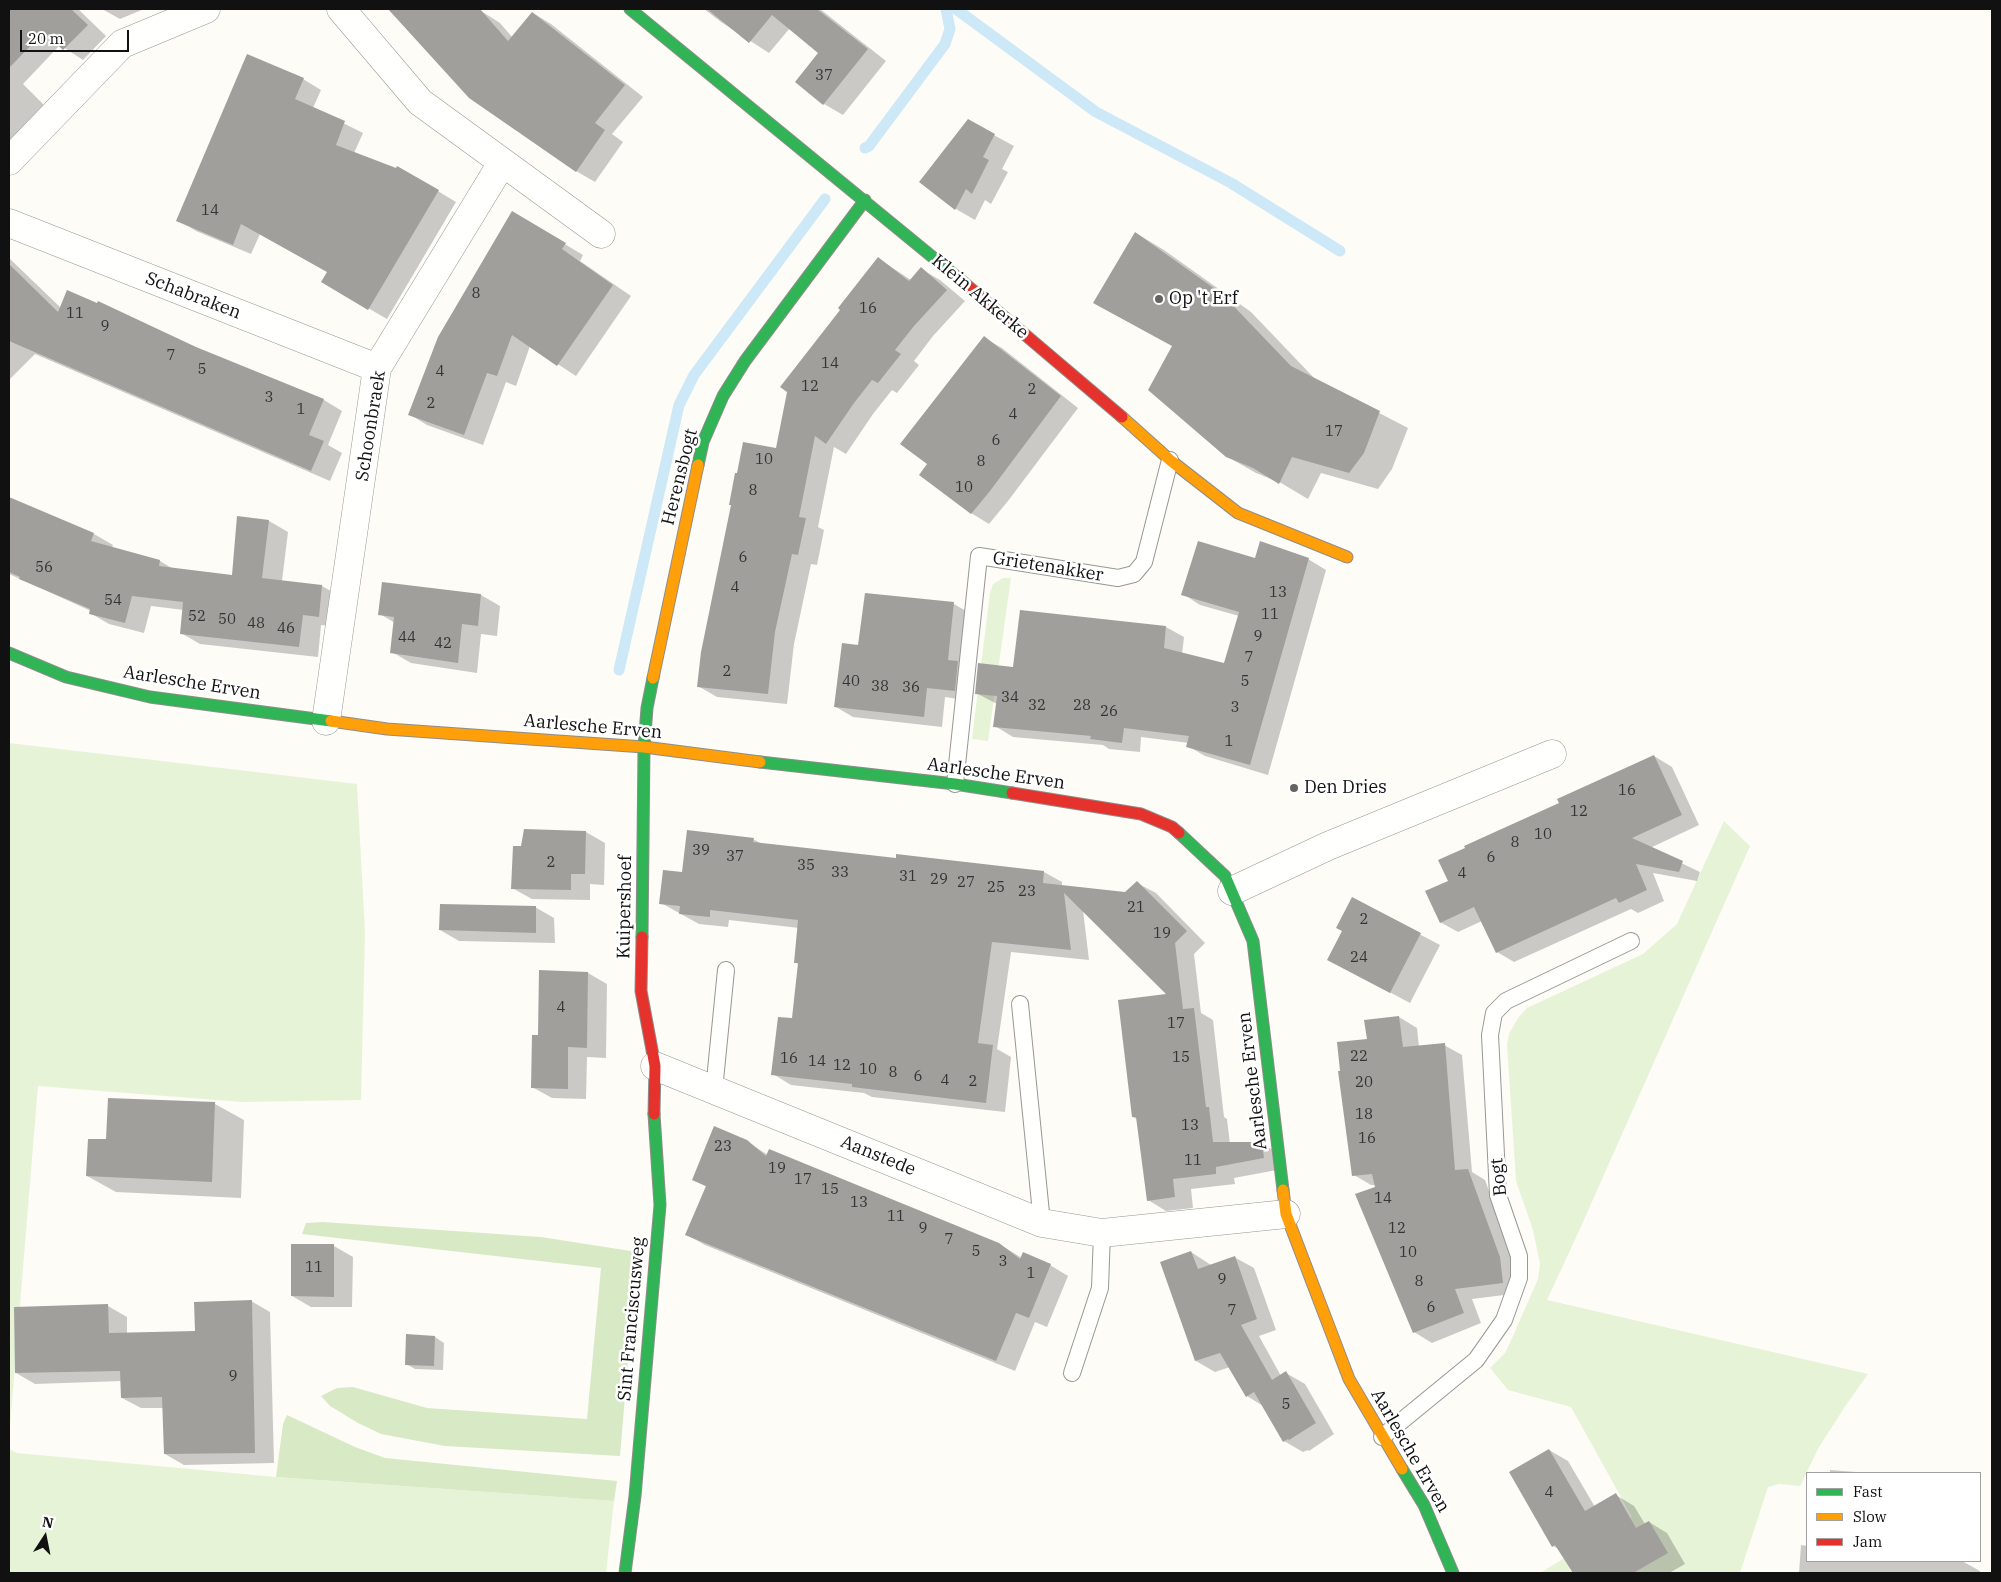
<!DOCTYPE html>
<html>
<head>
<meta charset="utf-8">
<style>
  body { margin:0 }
  #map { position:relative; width:2001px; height:1582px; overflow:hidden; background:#fdfcf7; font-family:"IBM Plex Serif",serif }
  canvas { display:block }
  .frame { position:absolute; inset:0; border:10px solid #111; pointer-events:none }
  .legend { position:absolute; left:1806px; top:1472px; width:175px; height:90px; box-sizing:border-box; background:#fff; border:1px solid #a0a0a0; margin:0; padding:6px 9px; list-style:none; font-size:15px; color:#111 }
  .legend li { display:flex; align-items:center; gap:10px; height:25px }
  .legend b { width:25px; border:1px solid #a0a0a0 }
  .north { position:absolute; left:20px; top:1512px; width:50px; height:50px; -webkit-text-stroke:4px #fff; paint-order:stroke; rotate:11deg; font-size:14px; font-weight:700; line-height:20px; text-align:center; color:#111 }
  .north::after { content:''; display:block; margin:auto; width:18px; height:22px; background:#111; clip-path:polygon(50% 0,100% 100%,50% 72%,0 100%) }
  .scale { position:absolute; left:20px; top:30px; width:109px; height:22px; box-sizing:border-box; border:2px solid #111; border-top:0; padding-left:6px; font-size:15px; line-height:18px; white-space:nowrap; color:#111; -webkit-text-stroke:4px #fff; paint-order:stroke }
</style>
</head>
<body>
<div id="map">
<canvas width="2001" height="1582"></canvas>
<div class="frame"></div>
<ul class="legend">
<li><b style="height:6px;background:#30b455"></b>Fast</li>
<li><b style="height:6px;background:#ff9f0a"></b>Slow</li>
<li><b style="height:6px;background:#e5322d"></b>Jam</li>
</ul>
<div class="north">N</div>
<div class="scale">20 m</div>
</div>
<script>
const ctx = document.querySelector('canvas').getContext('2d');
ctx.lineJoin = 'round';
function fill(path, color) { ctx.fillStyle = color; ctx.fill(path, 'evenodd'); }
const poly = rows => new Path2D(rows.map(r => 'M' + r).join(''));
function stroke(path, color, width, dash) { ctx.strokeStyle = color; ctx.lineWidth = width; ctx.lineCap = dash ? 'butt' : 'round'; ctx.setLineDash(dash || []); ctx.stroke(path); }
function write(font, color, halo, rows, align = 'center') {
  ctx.font = font + ' "IBM Plex Serif",serif'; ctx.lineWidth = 5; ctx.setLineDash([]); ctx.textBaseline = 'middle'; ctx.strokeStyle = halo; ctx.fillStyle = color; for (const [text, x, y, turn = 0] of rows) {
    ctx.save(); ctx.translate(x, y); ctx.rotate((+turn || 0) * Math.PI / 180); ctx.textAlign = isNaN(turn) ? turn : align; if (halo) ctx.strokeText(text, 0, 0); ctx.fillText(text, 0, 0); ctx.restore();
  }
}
fill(poly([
  [1003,578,1011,578,988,741,972,739,990,593,993,584],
  [9,743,357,784,365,933,361,1100,242,1102,38,1086,9,1438],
  [1724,821,1750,846,1579,1231,1547,1300,1868,1374,1846,1405,1819,1447,1800,1486,1779,1484,1768,1487,1740,1573,1540,1573,1632,1517,1571,1407,1508,1390,1490,1368,1505,1353,1513,1336,1538,1279,1540,1264,1533,1230,1516,1181,1507,1044,1509,1034,1518,1018,1527,1008,1643,954,1677,924],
  [9,1449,17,1453,276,1477,614,1501,606,1573,9,1573]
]), '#e7f3d7');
fill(poly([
  [323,1222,541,1237,637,1252,620,1456,445,1446,381,1434,358,1423,330,1406,321,1396,337,1388,353,1387,427,1408,587,1419,601,1268,302,1234,306,1223],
  [287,1415,355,1447,385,1458,617,1481,614,1501,276,1477,283,1424]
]), '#d8eac5');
fill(poly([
  [9,9,78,9,106,36,83,60,60,45,23,84,44,105,9,143],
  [102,9,144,9,120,19],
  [392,9,478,9,500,23,513,38,533,13,551,24,643,97,612,134,623,142,595,182,576,171,390,11],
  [704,9,820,9,886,61,843,115,824,104,796,82,820,53,790,28,769,53,721,22],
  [303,79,321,90,313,108,363,133,354,153,396,170,398,167,456,202,387,319,323,282,328,272,260,234,251,254,196,231,178,220],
  [968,121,1014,146,1002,169,1008,172,991,204,985,200,975,220,956,209,921,182],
  [513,213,583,255,580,261,631,296,576,376,530,346,516,386,506,382,483,445,427,425,409,414],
  [1136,233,1164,250,1251,312,1316,380,1408,428,1392,469,1378,489,1321,473,1308,499,1281,483,1256,473,1226,456,1174,346],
  [9,258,61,308,196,348,324,400,342,411,328,445,342,453,330,481,35,354,9,380],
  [879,259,911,280,921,269,940,280,965,301,933,336,914,361,919,365,897,393,892,390,873,414,846,454,834,447,818,527,824,530,817,565,811,564,794,644,787,704,717,697,698,686,777,450],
  [984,338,1002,348,1078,408,1008,501,989,524,971,513,929,464],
  [9,499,94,534,113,545,112,548,160,561,175,570,233,576,238,517,269,521,288,532,282,581,322,586,341,597,337,627,321,625,318,657,200,644,181,633,184,610,151,606,144,633,109,624,90,613,91,611,9,574],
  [1308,559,1326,570,1268,775,1205,756,1188,746,1189,743,1141,737,1140,752,1109,749,1103,745,1013,737,995,726,997,704,976,693,1015,669,1166,627,1184,637,1182,654,1224,664,1239,616,1200,605,1183,594,1256,560],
  [383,584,481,595,500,606,497,636,481,634,477,673,411,663,392,652,395,623,380,614],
  [866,594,954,604,971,614,966,667,975,672,972,701,945,697,942,727,853,717,836,707,859,646],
  [1654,756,1672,767,1699,825,1650,848,1700,872,1697,881,1653,873,1664,901,1638,913,1631,909,1514,962,1497,952,1482,921,1458,932,1440,922,1450,882,1560,804],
  [586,832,605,843,604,885,590,884,590,900,532,899,512,888,522,847],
  [753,839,762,844,897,859,1044,872,1062,882,1062,887,1126,894,1137,883,1156,893,1205,943,1194,954,1201,1013,1213,1020,1224,1117,1227,1119,1230,1144,1261,1143,1280,1154,1282,1169,1234,1178,1235,1184,1191,1189,1193,1208,1166,1211,1148,1200,1138,1120,1133,1117,1168,995,1083,910,1089,960,1011,952,997,1049,1011,1057,1005,1112,872,1097,864,1093,791,1085,773,1074,793,1020,799,965,795,962,799,928,729,920,728,927,699,924,661,903,683,874],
  [1353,899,1440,945,1410,1003,1329,960,1343,931],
  [535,907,554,918,555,943,459,941,440,930],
  [540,972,588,973,607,984,606,1058,587,1057,586,1099,552,1098,532,1087,539,1036],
  [1399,1017,1417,1028,1419,1047,1444,1045,1462,1055,1472,1172,1485,1180,1517,1269,1520,1293,1472,1299,1481,1323,1432,1343,1414,1332,1376,1185,1371,1185,1354,1175,1368,1040],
  [109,1099,215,1104,244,1120,241,1198,116,1192,87,1176,107,1141],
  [746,1141,768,1155,999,1244,1022,1258,1050,1265,1068,1276,1047,1327,1035,1322,1015,1371,705,1245,687,1235,707,1187,693,1180],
  [334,1246,353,1257,352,1307,311,1307,292,1296],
  [1191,1252,1211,1265,1234,1257,1254,1268,1276,1330,1259,1336,1281,1376,1286,1373,1305,1384,1334,1434,1309,1451,1308,1450,1303,1452,1284,1441,1263,1406,1247,1396,1230,1367,1215,1372,1196,1361],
  [251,1301,270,1312,274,1463,184,1465,165,1454,164,1408,141,1408,122,1398,122,1381,35,1384,16,1373,108,1306,127,1317,127,1334,196,1332],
  [435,1337,444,1343,443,1370,415,1369,406,1364],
  [1549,1450,1568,1461,1595,1507,1616,1495,1634,1506,1645,1524,1649,1522,1667,1533,1685,1564,1669,1573,1574,1573,1559,1549,1553,1546],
  [1830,1470,1869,1473,1830,1473],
  [1801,1545,1807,1546,1807,1561,1962,1561,1980,1571,1980,1573,1799,1573]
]), '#0003');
stroke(poly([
  [956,9,1096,112,1231,183,1340,251],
  [865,148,869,146,945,44,950,29,946,9],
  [619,670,679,405,694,375,825,199]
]), '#cde8f7', 11);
fill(poly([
  [9,9,71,9,88,25,63,50,44,32,9,68],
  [388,9,480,9,508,41,532,12,625,85,595,123,605,130,576,172,469,98],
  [707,9,817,9,868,49,823,105,795,82,818,53,772,15,749,43],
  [247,54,304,78,295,99,345,121,336,145,396,168,397,166,439,190,368,310,321,282,327,272,241,224,233,245,176,221],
  [968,119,995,134,983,157,989,160,972,194,966,189,955,210,919,182],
  [512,211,566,243,562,249,613,285,557,366,512,335,497,376,487,373,464,435,408,415,438,337],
  [1135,232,1222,294,1291,366,1380,411,1364,453,1349,473,1292,457,1279,484,1253,468,1226,457,1148,390,1172,346,1093,303],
  [878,257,909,281,921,267,947,290,914,326,895,350,901,354,878,383,872,380,854,403,826,444,815,436,799,517,806,518,798,555,792,554,775,632,768,694,697,687,701,652,731,505,729,505,735,473,737,473,743,442,776,448,787,392,780,387,840,310,838,308],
  [9,264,58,312,67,290,97,303,98,301,196,347,324,399,309,435,324,441,311,471,9,341],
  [984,336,1061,396,990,491,971,514,919,475,927,464,900,444],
  [9,497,94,533,91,541,160,560,159,566,232,575,237,516,269,520,262,578,322,585,319,617,303,615,299,647,180,634,183,602,132,596,125,623,89,614,90,609,19,579,20,577,9,572],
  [1198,541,1255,558,1260,541,1309,558,1250,765,1186,747,1189,736,1124,728,1122,743,1090,739,1091,736,993,727,997,696,975,694,978,663,1013,667,1020,610,1166,626,1164,648,1224,663,1239,612,1181,595],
  [382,582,481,594,478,626,462,624,458,663,390,653,394,617,378,615],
  [865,593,954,602,948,660,958,661,955,691,927,688,924,717,834,707,842,643,858,645],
  [1654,755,1682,815,1632,838,1683,861,1679,872,1636,864,1647,890,1619,903,1616,898,1496,953,1474,907,1440,923,1425,891,1448,881,1438,860,1465,848,1464,846,1559,803,1557,799],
  [524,829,586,831,585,874,571,874,571,890,511,889,513,846,521,846],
  [687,830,754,838,753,842,896,858,896,854,1044,871,1043,883,1125,892,1137,881,1187,931,1175,943,1183,1009,1194,1008,1206,1107,1209,1107,1213,1142,1262,1142,1264,1158,1216,1167,1216,1174,1173,1179,1175,1197,1147,1201,1136,1117,1132,1117,1118,1000,1166,994,1064,893,1071,950,992,942,978,1043,993,1045,986,1103,852,1087,852,1084,771,1075,778,1017,792,1018,798,963,794,963,798,920,710,910,710,917,679,914,680,906,659,904,663,870,682,872],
  [1352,897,1421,933,1390,993,1327,960,1342,931,1336,928],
  [440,904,536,906,536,933,439,930],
  [539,970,588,972,587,1048,568,1047,568,1089,531,1088,532,1035,538,1035],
  [1399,1016,1403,1047,1445,1043,1455,1170,1468,1169,1500,1257,1503,1283,1455,1289,1464,1313,1413,1333,1355,1194,1375,1187,1372,1174,1352,1176,1338,1071,1340,1071,1337,1042,1367,1039,1364,1020],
  [108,1098,215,1102,212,1182,86,1176,88,1139,106,1139],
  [714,1126,747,1140,766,1156,769,1149,999,1243,1020,1259,1023,1252,1051,1264,1029,1318,1016,1313,996,1361,685,1235,706,1186,692,1180],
  [291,1244,334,1244,334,1297,291,1296],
  [1191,1251,1198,1269,1235,1256,1257,1319,1241,1325,1272,1380,1286,1371,1316,1423,1289,1440,1288,1439,1283,1442,1254,1392,1246,1397,1220,1353,1195,1361,1160,1262],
  [252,1300,255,1453,164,1454,162,1397,121,1398,120,1371,15,1373,14,1307,108,1304,109,1333,195,1331,194,1302],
  [406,1334,435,1336,434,1366,405,1365],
  [1549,1449,1585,1511,1616,1493,1636,1528,1649,1521,1668,1553,1633,1573,1573,1573,1555,1545,1552,1547,1509,1472]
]), '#a19f9c');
const lane = poly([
  [955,784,979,556,1118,578,1134,574,1144,562,1170,460],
  [1020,1004,1042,1223],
  [714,1090,726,970],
  [1072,1373,1100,1288,1102,1233],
  [1382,1437,1476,1360,1504,1320,1519,1278,1519,1256,1498,1195,1490,1035,1494,1013,1506,1001,1631,941]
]);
const street = poly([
  [341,9,420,102,601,234],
  [9,161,122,44,206,9],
  [9,223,377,368],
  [326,721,377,368,502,163],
  [1232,891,1328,846,1552,754],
  [655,1066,1042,1223,1102,1233,1286,1214]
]);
const fast = poly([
  [630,9,963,282],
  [698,465,703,442,723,396,745,361,865,200],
  [9,653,66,677,150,697,331,721],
  [760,762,955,784,1012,793],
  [1179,833,1225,876,1253,941,1283,1190],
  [642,937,644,747,647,708,653,678],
  [1402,1469,1424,1505,1453,1573],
  [625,1573,635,1496,660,1205,654,1114]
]);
const slow = poly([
  [1122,417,1170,460,1238,513,1347,557],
  [653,678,698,465],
  [331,721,387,729,644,747,760,762],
  [1283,1190,1286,1214,1349,1379,1402,1469]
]);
const jam = poly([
  [963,282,1122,417],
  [1012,793,1141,814,1172,827,1179,833],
  [642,937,641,991,655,1066,654,1114]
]);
stroke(lane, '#979795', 18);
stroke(street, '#979795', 29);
stroke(fast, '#8e8d8b', 13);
stroke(slow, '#8e8d8b', 13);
stroke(jam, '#8e8d8b', 13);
stroke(lane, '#fffffe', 16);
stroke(street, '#fffffe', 28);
stroke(fast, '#30b455', 11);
stroke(slow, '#ff9f0a', 11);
stroke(jam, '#e5322d', 11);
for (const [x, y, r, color] of [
  [1159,299,5,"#646362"],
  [1294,788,5,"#646362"]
]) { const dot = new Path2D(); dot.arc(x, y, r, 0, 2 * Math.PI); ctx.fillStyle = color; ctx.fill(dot); stroke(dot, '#fff', 2); }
write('15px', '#353434', null, [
  ["37",824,76],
  ["14",210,211],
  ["8",476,294],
  ["16",868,309],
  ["11",75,314],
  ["9",105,327],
  ["7",171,356],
  ["14",830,364],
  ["5",202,370],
  ["4",440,372],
  ["12",810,387],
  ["2",1032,390],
  ["3",269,398],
  ["2",431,404],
  ["1",301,410],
  ["4",1013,415],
  ["17",1334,432],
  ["6",996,441],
  ["10",764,460],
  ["8",981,462],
  ["10",964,488],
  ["8",753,491],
  ["6",743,558],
  ["56",44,568],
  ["4",735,588],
  ["13",1278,593],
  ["54",113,601],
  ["11",1270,615],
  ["52",197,617],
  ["50",227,620],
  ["48",256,624],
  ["46",286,629],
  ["9",1258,637],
  ["44",407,638],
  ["42",443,644],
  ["7",1249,658],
  ["2",727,672],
  ["40",851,682],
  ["5",1245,682],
  ["38",880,687],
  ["36",911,688],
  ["34",1010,698],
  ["32",1037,706],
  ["28",1082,706],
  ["3",1235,708],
  ["26",1109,712],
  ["1",1229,742],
  ["16",1627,791],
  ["12",1579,812],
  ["10",1543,835],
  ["8",1515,843],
  ["39",701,851],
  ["37",735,857],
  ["6",1491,858],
  ["2",551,863],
  ["35",806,866],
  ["33",840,873],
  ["4",1462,874],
  ["31",908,877],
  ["29",939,880],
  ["27",966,883],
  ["25",996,888],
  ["23",1027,892],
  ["21",1136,908],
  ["2",1364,920],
  ["19",1162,934],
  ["24",1359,958],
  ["4",561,1008],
  ["17",1176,1024],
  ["22",1359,1057],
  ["15",1181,1058],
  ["16",789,1059],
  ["14",817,1062],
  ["12",842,1066],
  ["10",868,1070],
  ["8",893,1073],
  ["6",918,1077],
  ["4",945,1081],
  ["2",973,1082],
  ["20",1364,1083],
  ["18",1364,1115],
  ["13",1190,1126],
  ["16",1367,1139],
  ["23",723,1147],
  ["11",1193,1161],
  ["19",777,1169],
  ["17",803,1180],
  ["15",830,1190],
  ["14",1383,1199],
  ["13",859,1203],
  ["11",896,1217],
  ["9",923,1229],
  ["12",1397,1229],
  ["7",949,1240],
  ["5",976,1252],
  ["10",1408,1253],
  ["3",1003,1262],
  ["11",314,1268],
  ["1",1031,1274],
  ["9",1222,1280],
  ["8",1419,1282],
  ["6",1431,1308],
  ["7",1232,1311],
  ["9",233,1377],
  ["5",1286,1405],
  ["4",1549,1493]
]);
write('18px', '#111', '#fff', [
  ["Schabraken",193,296,21],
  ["Klein Akkerke",980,297,40],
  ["Schoonbraek",371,426,-81],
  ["Herensbogt",680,477,-76],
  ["Grietenakker",1048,567,9],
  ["Aarlesche Erven",192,683,9],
  ["Aarlesche Erven",593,727,5],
  ["Aarlesche Erven",996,774,8],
  ["Kuipershoef",625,907,-89],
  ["Aarlesche Erven",1253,1081,-97],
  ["Aanstede",878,1156,22],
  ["Bogt",1499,1177,-96],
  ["Sint Franciscusweg",632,1319,-85],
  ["Aarlesche Erven",1410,1451,60]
]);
write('18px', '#111', '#fff', [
  ["Op 't Erf",1169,299],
  ["Den Dries",1304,788]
], 'left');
</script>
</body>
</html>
